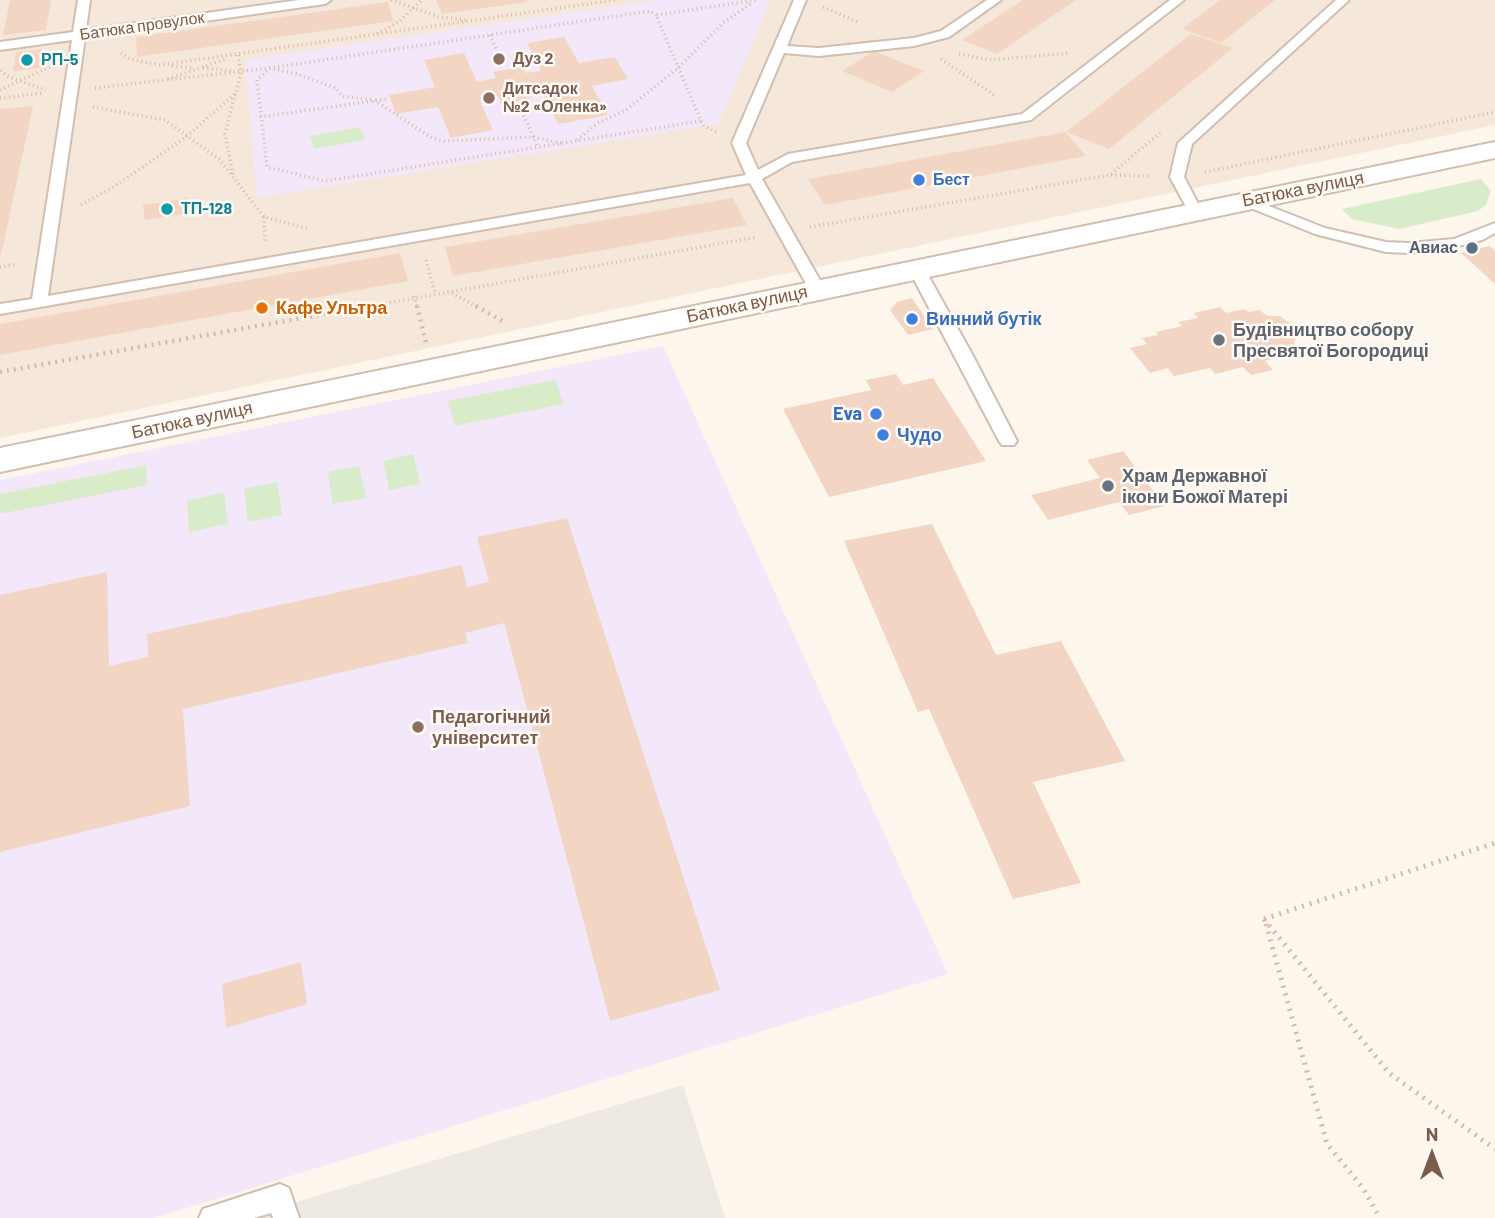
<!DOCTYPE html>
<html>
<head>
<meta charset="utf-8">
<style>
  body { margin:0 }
  #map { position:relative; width:1495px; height:1218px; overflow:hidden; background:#fdf6ec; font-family:Barlow,sans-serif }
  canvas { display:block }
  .north { position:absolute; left:1397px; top:1120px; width:70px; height:70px; -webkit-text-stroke:5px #fffaf3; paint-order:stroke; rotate:0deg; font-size:19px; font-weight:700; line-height:28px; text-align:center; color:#7a5c4d }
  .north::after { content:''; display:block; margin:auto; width:24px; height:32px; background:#7a5c4d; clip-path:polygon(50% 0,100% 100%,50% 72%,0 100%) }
</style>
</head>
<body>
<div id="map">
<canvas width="1495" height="1218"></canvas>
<div class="north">N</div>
</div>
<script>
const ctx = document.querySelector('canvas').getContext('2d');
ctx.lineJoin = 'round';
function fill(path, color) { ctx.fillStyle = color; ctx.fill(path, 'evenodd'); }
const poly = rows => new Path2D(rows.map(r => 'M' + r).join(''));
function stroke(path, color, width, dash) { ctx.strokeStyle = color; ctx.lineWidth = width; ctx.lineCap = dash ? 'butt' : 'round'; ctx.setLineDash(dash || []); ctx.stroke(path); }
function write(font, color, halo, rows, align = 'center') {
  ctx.font = font + ' Barlow,sans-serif'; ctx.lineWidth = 5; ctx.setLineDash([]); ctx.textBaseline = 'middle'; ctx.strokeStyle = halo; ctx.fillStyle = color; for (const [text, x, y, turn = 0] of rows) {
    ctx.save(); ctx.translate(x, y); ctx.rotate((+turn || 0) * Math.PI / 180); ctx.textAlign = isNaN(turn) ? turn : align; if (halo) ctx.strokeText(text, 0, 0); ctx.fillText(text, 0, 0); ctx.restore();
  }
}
fill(poly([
  [0,0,1495,0,1495,125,0,438]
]), '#f5e8da');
fill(poly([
  [683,1085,725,1218,244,1218]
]), '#efe9e4');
fill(poly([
  [656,0,771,0,718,124,261,197,257,194,245,60],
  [663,346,948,974,154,1218,0,1218,0,480]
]), '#f3e8fa');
fill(poly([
  [360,127,365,140,314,149,310,136],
  [1481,179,1491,191,1486,205,1478,211,1399,229,1352,219,1342,209],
  [555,380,564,404,455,426,448,401],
  [413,454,420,484,389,490,383,461],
  [146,465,147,485,0,514,0,494],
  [359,466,366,498,333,504,328,472],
  [277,482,282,515,248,522,244,489],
  [224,493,228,524,189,532,187,500]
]), '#d8ecc9');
fill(poly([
  [10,0,51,0,46,30,3,35],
  [436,0,527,0,527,2,442,14],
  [1023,0,1076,0,997,54,962,40],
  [1220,0,1275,0,1221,43,1182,29],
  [388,2,393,21,137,57,136,37],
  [1191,34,1233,48,1109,149,1066,132],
  [564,37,579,63,615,57,628,79,592,86,608,115,558,124,541,91,529,93,532,98,501,104,498,96,479,99,493,130,451,138,438,107,396,114,389,95,435,87,424,60,464,53,477,82,496,78,493,72,522,67,526,73,541,71,527,43],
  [42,49,39,68,13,71,16,52],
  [874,51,924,71,892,92,842,71],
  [33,106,1,255,0,255,0,109],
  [1065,132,1086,156,825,205,808,179],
  [189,198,190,213,145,220,143,205],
  [733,198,747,225,453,276,445,247],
  [1490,246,1495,251,1495,284,1461,253],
  [400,253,408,281,0,355,0,324],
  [912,298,933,329,908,335,890,310,897,302],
  [1220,307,1226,313,1244,309,1249,312,1259,310,1268,316,1280,316,1300,331,1294,342,1298,349,1288,355,1265,361,1273,370,1251,375,1243,367,1215,374,1210,368,1174,376,1168,368,1150,373,1130,348,1147,344,1142,338,1158,335,1156,332,1182,326,1178,322,1198,318,1194,313],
  [896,374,903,385,933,378,986,461,829,497,783,409,871,390,866,380],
  [1123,451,1165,506,1129,515,1119,502,1048,520,1031,495,1100,478,1087,460],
  [567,518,720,990,610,1021,504,623,465,633,468,643,183,709,190,806,0,852,0,595,107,572,109,666,148,657,147,634,462,565,467,587,489,582,477,537],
  [932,524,996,655,1061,641,1125,761,1033,782,1081,883,1013,899,929,709,918,712,844,541],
  [301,962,307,1004,226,1028,222,984]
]), '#f3d5c3');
const service = poly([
  [78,0,90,0,86,30,299,0,331,0,325,4,85,38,48,296,746,175,732,143,794,0,806,0,787,46,819,48,914,38,941,31,987,0,1001,0,949,37,914,46,819,56,784,53,746,143,758,170,788,154,1022,114,1170,0,1184,0,1031,120,792,162,762,179,825,289,822,292,817,294,809,289,750,183,0,314,0,304,32,299,72,40,0,50,0,42,73,32,78,0],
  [1336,0,1349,0,1192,144,1184,177,1202,211,1200,214,1190,214,1170,177,1178,143,1336,0],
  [1246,197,1325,228,1386,242,1409,243,1454,239,1495,223,1495,233,1482,240,1455,247,1409,253,1386,252,1315,234,1241,204,1239,201,1246,197],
  [916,263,924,268,972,354,1017,441,1014,445,1002,445,999,441,908,268,916,263],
  [280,1184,289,1188,299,1218,273,1218,271,1213,254,1218,199,1218,203,1209,280,1184]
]);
const tertiary = poly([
  [1495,142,1495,158,0,472,0,448,1495,142]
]);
stroke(service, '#d1beb0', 4);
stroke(tertiary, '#d1beb0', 4);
stroke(poly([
  [391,0,439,17,468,20],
  [823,7,860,23],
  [377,34,399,22,422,0],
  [490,35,502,63],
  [121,53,130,59,160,65,615,0],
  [959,54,991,60,1069,53],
  [941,59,997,97],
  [172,66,194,68],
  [203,68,233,71],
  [1,70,7,76,46,90],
  [168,79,226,59],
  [95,88,270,68,650,11,656,15],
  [0,90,50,67],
  [0,98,44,93],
  [518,103,538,147],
  [93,107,165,120,219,159,264,217,309,229],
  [260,117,387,99],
  [716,132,704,126,701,121,656,15,756,0],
  [577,140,598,123,626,110,678,68,723,23,753,2],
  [561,143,533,137,444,141,432,138,374,100,342,96,336,88,297,74,270,68,257,80,267,167,325,181,701,121],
  [1205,172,1495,112],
  [233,174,225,134,235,94],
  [1111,175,1151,176],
  [81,205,115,186,186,137,236,93,241,72,238,55],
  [264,217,265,241],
  [810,227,1110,175,1160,133],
  [426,260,435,293],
  [0,267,18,264],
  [452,293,479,308],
  [414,296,417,308],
  [359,308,757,237]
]), '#d9b8a5', 3.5, [1, 3.5]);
stroke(poly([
  [417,306,426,343],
  [476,306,506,323],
  [0,372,369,306]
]), '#d9b8a5', 4.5, [2, 5]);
stroke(poly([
  [1264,919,1389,1073,1495,1149],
  [1264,919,1495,843],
  [1266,924,1327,1144,1363,1188,1380,1218]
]), '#d9b8a5', 5, [2, 6]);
fill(service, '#fff');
fill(tertiary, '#fff');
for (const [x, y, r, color] of [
  [499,59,7,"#8d6e63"],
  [27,60,7,"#0f9aa8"],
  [489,98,7,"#8d6e63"],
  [919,180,7,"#3f7fe0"],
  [167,209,7,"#0f9aa8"],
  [1472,248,7,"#5c6f8a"],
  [262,308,7,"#e8710a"],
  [912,319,7,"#3f7fe0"],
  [1219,340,7,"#6b7280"],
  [876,414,7,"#3f7fe0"],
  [883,435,7,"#3f7fe0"],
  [1108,486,7,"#6b7280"],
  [418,727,7,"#8d6e63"]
]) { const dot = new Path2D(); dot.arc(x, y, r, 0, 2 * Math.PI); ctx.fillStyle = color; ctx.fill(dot); stroke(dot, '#fffaf3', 2.5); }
write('16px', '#7a5c4d', '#fffaf3', [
  ["Батюка провулок",142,26,-8]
]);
write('bold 16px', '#785e54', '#fffaf3', [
  ["Дуз 2",513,59],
  ["Дитсадок",503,89],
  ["№2 «Оленка»",503,107]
], 'left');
write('bold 16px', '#0d838f', '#fffaf3', [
  ["РП-5",41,60],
  ["ТП-128",181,209]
], 'left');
write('bold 16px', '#366cbe', '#fffaf3', [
  ["Бест",933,180]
], 'left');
write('bold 16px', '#4e5e75', '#fffaf3', [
  ["Авиас",1458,248]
], 'right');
write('18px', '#7a5c4d', '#fffaf3', [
  ["Батюка вулиця",1303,189,-11],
  ["Батюка вулиця",747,304,-12],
  ["Батюка вулиця",192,420,-12]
]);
write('bold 18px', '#c56008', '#fffaf3', [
  ["Кафе Ультра",276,308]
], 'left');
write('bold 18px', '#366cbe', '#fffaf3', [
  ["Винний бутік",926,319],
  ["Eva",862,414,"right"],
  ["Чудо",897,435]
], 'left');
write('bold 18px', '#5b616d', '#fffaf3', [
  ["Будівництво собору",1233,330],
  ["Пресвятої Богородиці",1233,351],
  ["Храм Державної",1122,476],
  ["ікони Божої Матері",1122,497]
], 'left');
write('bold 18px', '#785e54', '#fffaf3', [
  ["Педагогічний",432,717],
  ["університет",432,738]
], 'left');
</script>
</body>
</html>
